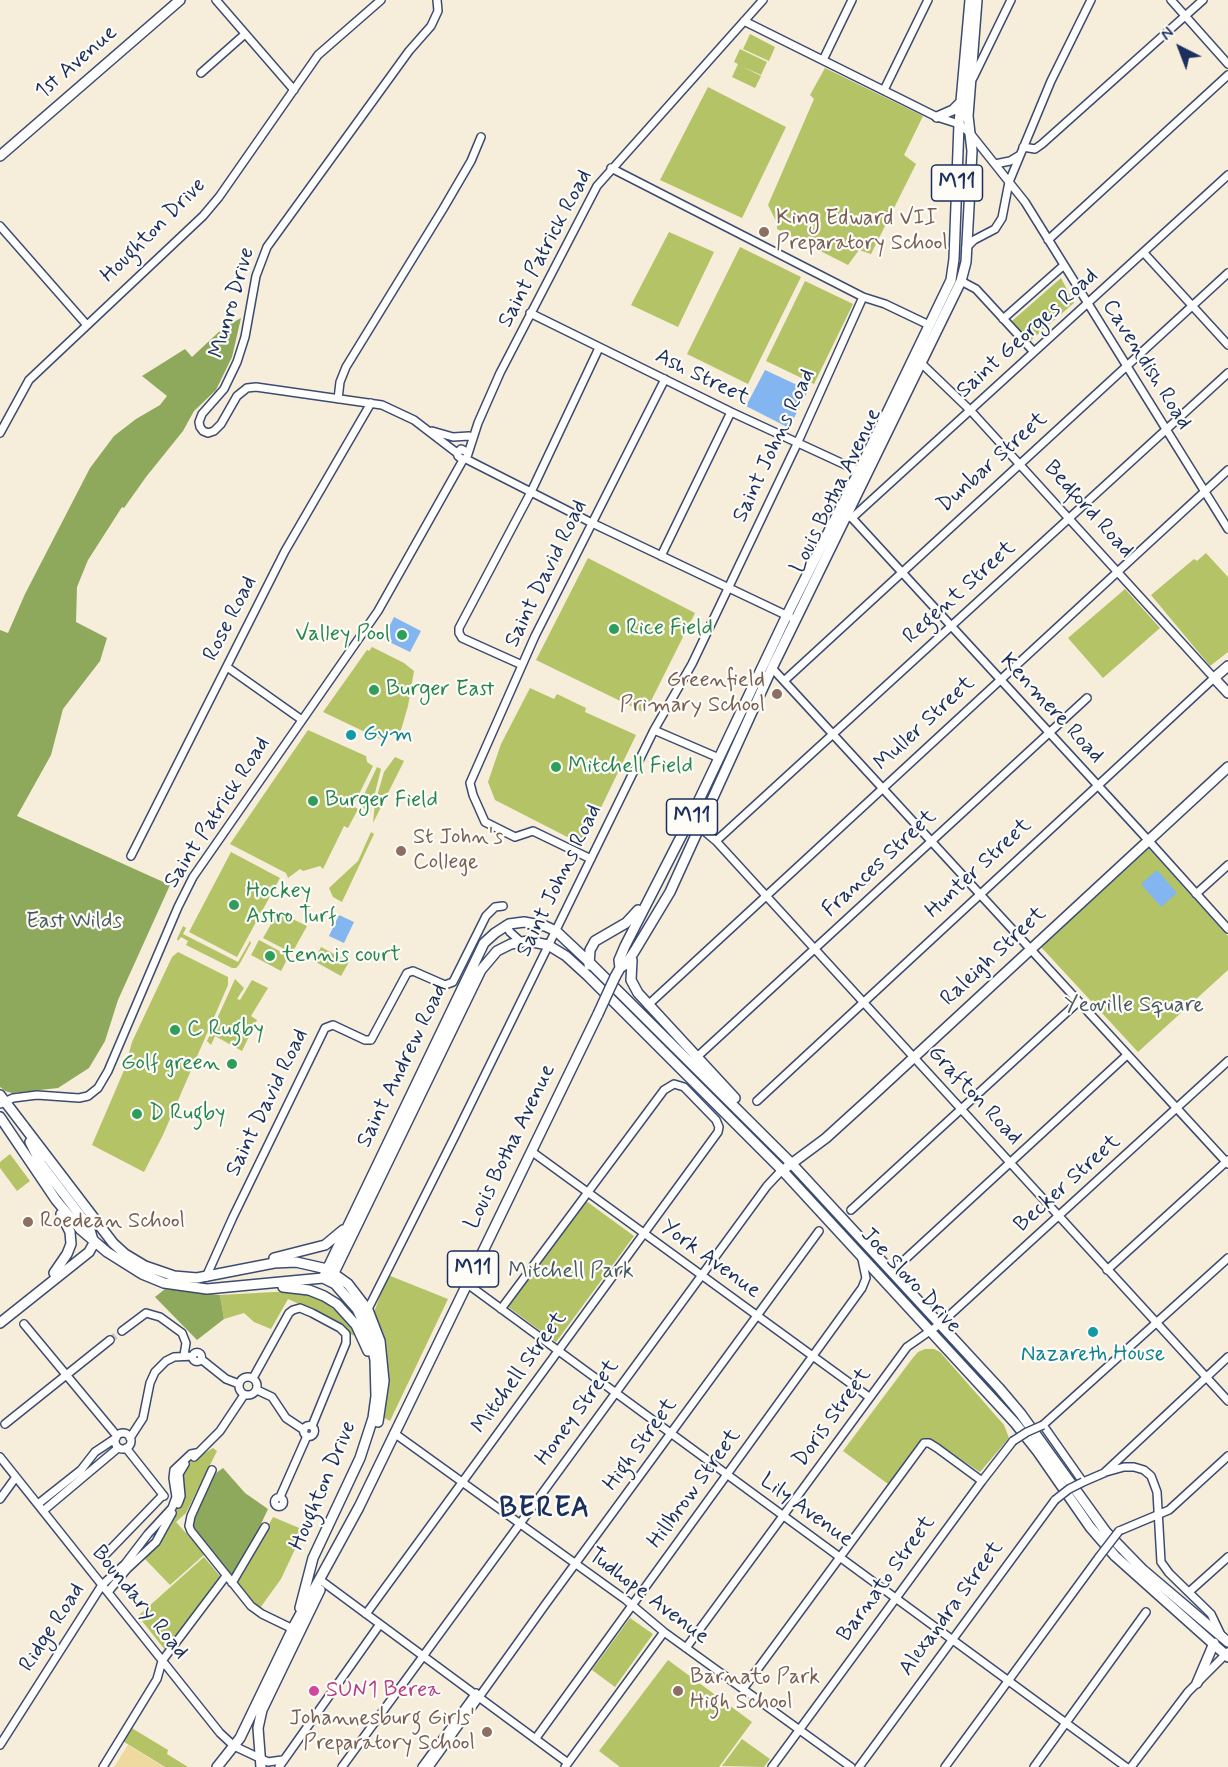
<!DOCTYPE html>
<html>
<head>
<meta charset="utf-8">
<style>
  body { margin:0 }
  #map { position:relative; width:1228px; height:1767px; overflow:hidden; background:#f7eddb; font-family:Mynerve,sans-serif }
  canvas { display:block }
  .north { position:absolute; left:1150px; top:18px; width:60px; height:60px; -webkit-text-stroke:4px #fdfcf7; paint-order:stroke; rotate:318deg; font-size:16px; font-weight:700; line-height:24px; text-align:center; color:#1b2f5e }
  .north::after { content:''; display:block; margin:auto; width:21px; height:27px; background:#1b2f5e; clip-path:polygon(50% 0,100% 100%,50% 72%,0 100%) }
</style>
</head>
<body>
<div id="map">
<canvas width="1228" height="1767"></canvas>
<div class="north">N</div>
</div>
<script>
const ctx = document.querySelector('canvas').getContext('2d');
ctx.lineJoin = 'round';
function fill(path, color) { ctx.fillStyle = color; ctx.fill(path, 'evenodd'); }
const poly = rows => new Path2D(rows.map(r => 'M' + r).join(''));
function stroke(path, color, width, dash) { ctx.strokeStyle = color; ctx.lineWidth = width; ctx.lineCap = dash ? 'butt' : 'round'; ctx.setLineDash(dash || []); ctx.stroke(path); }
function write(font, color, halo, rows, align = 'center') {
  ctx.font = font + ' Mynerve,sans-serif'; ctx.lineWidth = 4.5; ctx.setLineDash([]); ctx.textBaseline = 'middle'; ctx.strokeStyle = halo; ctx.fillStyle = color; for (const [text, x, y, turn = 0] of rows) {
    ctx.save(); ctx.translate(x, y); ctx.rotate((+turn || 0) * Math.PI / 180); ctx.textAlign = isNaN(turn) ? turn : align; if (halo) ctx.strokeText(text, 0, 0); ctx.fillText(text, 0, 0); ctx.restore();
  }
}
fill(poly([
  [750,34,775,47,769,61,743,49],
  [740,49,767,62,761,75,741,66,761,76,755,88,732,77,738,64,734,62],
  [825,68,923,116,904,155,916,164,871,254,859,250,848,265,777,229,777,223,768,205,814,99,810,95],
  [708,87,786,127,742,218,660,180],
  [669,232,714,252,678,327,631,305],
  [740,247,801,277,748,384,687,354],
  [1061,278,1074,303,1030,341,1012,321],
  [805,281,853,304,814,384,766,361],
  [1206,553,1228,577,1228,652,1210,666,1151,595,1194,559,1197,561],
  [588,558,695,613,645,713,536,660],
  [1125,589,1160,628,1103,678,1068,638],
  [372,647,404,663,414,671,408,706,401,730,394,736,385,736,382,740,323,712,367,650,369,651],
  [530,688,554,699,557,694,586,708,585,712,636,735,583,845,495,800,488,782,501,744],
  [308,730,366,756,367,762,373,766,353,806,358,809,348,828,344,826,323,869,320,866,303,871,300,869,288,878,286,873,230,844],
  [395,757,404,761,373,823,375,803,384,772],
  [377,767,381,769,370,813,359,805],
  [371,832,374,834,342,902,333,897,329,888,358,861],
  [1148,848,1228,936,1228,970,1138,1052,1041,947],
  [231,852,280,878,237,957,189,932],
  [278,912,307,926,292,953,263,938],
  [183,926,186,928,183,934,238,962,250,941,251,943,239,965,236,968,232,968,186,945,188,941,181,937,178,941,177,939],
  [259,940,289,956,281,971,251,955],
  [321,947,349,962,341,976,314,961],
  [178,952,228,977,228,985,163,1135,144,1172,92,1145,125,1068,132,1042,172,957],
  [235,979,244,988,237,999,240,1000,252,980,268,988,251,1016,257,1020,242,1051,215,1036,211,1045,207,1041],
  [10,1154,30,1181,17,1191,0,1168,0,1162],
  [586,1201,634,1236,556,1342,508,1307],
  [388,1275,448,1299,390,1421,381,1416,385,1392,386,1346,383,1332,377,1323,374,1312],
  [292,1291,320,1298,348,1321,357,1336,352,1335,337,1321,288,1299,271,1329,254,1322,244,1313,224,1319,220,1295],
  [925,1349,934,1349,940,1352,1004,1425,1009,1438,980,1472,928,1438,888,1484,843,1451,912,1359,918,1352],
  [213,1448,217,1451,186,1513,176,1522,205,1554,170,1585,144,1558,161,1539,180,1504,180,1473,183,1466],
  [273,1517,304,1530,281,1579,260,1608,246,1597,237,1582],
  [204,1557,220,1576,165,1650,138,1616],
  [630,1618,653,1634,615,1687,592,1670],
  [668,1660,752,1722,719,1767,620,1767,599,1751],
  [130,1727,168,1750,167,1754,188,1767,165,1767,121,1740],
  [742,1739,770,1759,764,1767,722,1766]
]), '#b3c366');
fill(poly([
  [241,318,232,357,216,390,194,411,183,431,146,477,124,508,122,507,88,560,77,587,76,622,107,638,100,661,63,709,51,755,17,816,170,885,118,1000,105,1041,89,1068,58,1088,12,1093,5,1091,0,1087,0,630,8,633,25,594,90,468,114,436,136,419,160,405,167,396,142,376,185,349,192,357,223,328],
  [165,1289,220,1295,224,1319,197,1340,155,1297],
  [223,1468,245,1493,268,1509,253,1541,232,1579,193,1528,193,1518,216,1473]
]), '#8ea95b');
fill(poly([
  [128,1745,164,1767,114,1767]
]), '#eeda9e');
fill(poly([
  [765,370,808,390,789,428,746,406],
  [394,617,421,631,410,652,383,639],
  [1157,870,1177,893,1161,907,1141,884],
  [339,915,354,922,344,943,329,936]
]), '#83b5f0');
stroke(poly([
  [110,1340,122,1331]
]), '#cbc7c2', 7, [7, 3.5]);
const minor = poly([
  [216,0,294,90],
  [437,0,438,11,431,26,409,51,267,247,256,276,245,337,237,362,224,389,202,414,199,422,200,427,203,431,208,433,214,431,221,424,237,396,247,388,256,387,382,405,414,420,457,453],
  [1171,0,1228,64],
  [744,21,937,117,959,124,970,133,1025,202,1228,529],
  [823,60,852,0],
  [201,73,245,34],
  [973,78,1011,0],
  [884,90,928,0],
  [1023,147,1035,149,1042,144,1203,0],
  [995,164,1010,161,1020,155],
  [611,168,863,297,885,304,929,325],
  [0,226,86,324],
  [1048,240,1228,75],
  [966,248,974,240,995,229,1002,218,1009,182,1051,81,1091,0],
  [1144,253,1228,345],
  [961,281,976,289,1034,352],
  [530,313,731,412,863,473],
  [1003,319,1063,266],
  [338,399,340,382,346,367,443,209,471,161,481,137],
  [432,431,453,437,469,436],
  [0,433,29,380,203,216,219,197,318,55,381,0],
  [467,452,461,449,457,453,458,456,463,460,467,457,478,423,500,373,597,186,763,0],
  [466,459,592,523,790,617],
  [846,515,852,518,1148,840,1228,929],
  [852,518,1228,175],
  [661,556,731,412],
  [522,665,462,638,459,633,459,628,531,492,599,348],
  [227,667,302,720],
  [772,668,1228,1164],
  [784,681,1228,273],
  [654,730,719,758],
  [690,819,716,841,1228,1401],
  [716,841,1228,373],
  [131,856,285,551,371,403],
  [591,859,533,831,515,837,485,822,473,795,470,783,535,636,665,379],
  [1196,894,1228,865],
  [506,925,510,932,520,941],
  [648,1005,1228,470],
  [697,1057,1087,698],
  [757,1101,1214,678,971,411,919,361],
  [0,1104,13,1098,37,1095,79,1098,88,1096,98,1088,108,1071,178,907,193,877,378,611,463,460],
  [531,1151,869,1397],
  [851,1210,1078,1002],
  [1228,1258,1043,1425,1083,1482,1104,1473,1228,1357],
  [900,1264,1127,1055],
  [1107,1270,1228,1160],
  [206,1277,233,1217,325,1028,333,1025,365,1040,371,1040,407,973,413,971,445,985,453,982,486,916,495,907,503,906],
  [466,1283,1126,1767],
  [366,1313,456,1134,654,730,692,664,797,444,863,297],
  [24,1324,117,1436],
  [122,1331,146,1313,160,1317,182,1333,186,1343,184,1355],
  '192.5 1357a4.5 4.5 0 1 1 9 0a4.5 4.5 0 1 1-9 0Z',
  [201,1359,226,1379,239,1384],
  '239 1386a9 9 0 1 1 18 0a9 9 0 1 1-18 0Z',
  [253,1378,289,1313,293,1310,300,1308,312,1313,340,1328,346,1334,346,1343,312,1426],
  [257,1390,272,1397,286,1418,304,1430],
  [5,1424,110,1340],
  '303.5 1431a5.5 5.5 0 1 1 11 0a5.5 5.5 0 1 1-11 0Z',
  [394,1433,626,1600,664,1632,851,1767],
  '115 1441a8 8 0 1 1 16 0a8 8 0 1 1-16 0Z',
  [130,1438,143,1418,150,1383,155,1372,166,1361,174,1357,193,1356],
  [126,1448,164,1496],
  [0,1457,220,1733,234,1746,268,1762,282,1760],
  [194,1457,220,1431,244,1395],
  [212,1470,191,1516,189,1526,191,1531,251,1606,262,1614,293,1629],
  [1106,1472,1124,1467,1134,1467,1144,1470,1151,1476,1157,1492,1161,1562,1169,1573,1211,1614,1221,1635],
  [280,1497,307,1436],
  '274.5 1502a4.5 4.5 0 1 1 9 0a4.5 4.5 0 1 1-9 0Z',
  [0,1499,16,1477],
  [38,1504,81,1470,95,1452,116,1438],
  [178,1504,181,1496,179,1474,185,1464],
  [43,1511,118,1448],
  [1119,1531,1169,1510,1228,1456],
  [104,1556,163,1495],
  [323,1582,568,1763],
  [232,1583,265,1527],
  [108,1592,127,1569,156,1542,172,1513],
  [1189,1592,1228,1557],
  [366,1614,718,1132,719,1127,716,1120,684,1087,674,1084,664,1090,501,1309],
  [686,1648,907,1347,940,1324,1228,1061],
  [743,1689,924,1443,929,1443,937,1448,982,1481],
  [536,1738,862,1288,866,1278,862,1259],
  [0,1745,102,1585,125,1564,148,1534,172,1508,176,1497,173,1478,174,1470,191,1454,196,1453],
  [103,1767,157,1679,162,1661,226,1576],
  [279,1767,380,1624],
  [342,1767,767,1186,782,1170],
  [422,1767,476,1693],
  [429,1767,545,1605,819,1231],
  [565,1767,664,1632],
  [772,1767,982,1481,1013,1441],
  [859,1767,1055,1500],
  [945,1767,1099,1557],
  [1034,1767,1146,1612],
  [1131,1767,1188,1692,1228,1652]
]);
const major = poly([
  [937,117,953,110,961,102],
  [0,156,180,0],
  [1228,666,1214,678,1228,693],
  [632,960,631,980,638,993,735,1098],
  [589,965,590,950,595,941,626,923,638,910],
  [620,968,619,960,625,946,690,819,787,615,859,471,951,280,954,259,959,124,970,0],
  [615,977,620,968,626,964,634,952,670,892,772,668,961,281,966,262,972,151,968,116,977,0],
  [0,1095,113,1243,125,1254,145,1266,174,1276,197,1278,274,1263,296,1262,327,1269,348,1284,368,1310,380,1341,384,1381,378,1422],
  [0,1117,56,1200,80,1229,107,1252,142,1274,164,1283,207,1289,323,1278,335,1284,357,1309,370,1336,375,1360,376,1396,373,1418,360,1458,313,1558,300,1608],
  [30,1142,41,1164,89,1227,94,1243],
  [787,1167,826,1138,870,1098,1228,767],
  [274,1258,325,1245,343,1230],
  [54,1273,67,1254,71,1244,70,1232,61,1214],
  [323,1278,484,943,495,933,509,924,524,922,545,926,556,931,589,962,792,1164,999,1388,1021,1414,1106,1532,1142,1569,1228,1642],
  [330,1281,481,970,497,951,511,944,528,941,548,945,566,956,588,976,782,1170,1015,1423,1038,1452,1090,1527,1115,1556,1228,1657],
  [283,1287,309,1290,324,1296,337,1304,356,1325,368,1351],
  [0,1323,89,1252,94,1243],
  [1197,1683,1214,1643],
  [217,1767,240,1738,294,1626,359,1507,598,1014],
  [261,1767,258,1728,262,1710,320,1590]
]);
stroke(minor, '#3c4c71', 10);
stroke(major, '#3c4c71', 12);
stroke(minor, '#fff', 7);
stroke(major, '#fff', 9);
const minorBridge = poly([
  [1013,1441,1027,1432,1043,1425],
  [1055,1500,1069,1489,1083,1482],
  [1099,1557,1119,1531]
]);
const majorBridge = poly([
  [598,1014,615,977]
]);
stroke(minorBridge, '#3c4c71', 10, []);
stroke(majorBridge, '#3c4c71', 12, []);
stroke(minorBridge, '#fff', 7);
stroke(majorBridge, '#fff', 9);
for (const [x, y, r, color] of [
  [764,232,6,"#8d6e63"],
  [614,629,6,"#2e9e5b"],
  [402,635,6,"#2e9e5b"],
  [374,690,6,"#2e9e5b"],
  [777,694,6,"#8d6e63"],
  [351,735,6,"#0f9aa8"],
  [556,767,6,"#2e9e5b"],
  [313,801,6,"#2e9e5b"],
  [401,851,6,"#8d6e63"],
  [234,905,6,"#2e9e5b"],
  [270,956,6,"#2e9e5b"],
  [175,1030,6,"#2e9e5b"],
  [232,1064,6,"#2e9e5b"],
  [137,1114,6,"#2e9e5b"],
  [28,1222,6,"#8d6e63"],
  [1093,1332,6,"#0f9aa8"],
  [314,1691,6,"#d1479c"],
  [678,1691,6,"#8d6e63"],
  [487,1732,6,"#8d6e63"]
]) { const dot = new Path2D(); dot.arc(x, y, r, 0, 2 * Math.PI); ctx.fillStyle = color; ctx.fill(dot); stroke(dot, '#fdfcf7', 2); }
for (const [x, y, w] of [
  [957,183,51],
  [692,817,51],
  [473,1269,51]
]) { const box = new Path2D(); box.roundRect(x - w / 2, y - 18, w, 36, 4.5); ctx.fillStyle = '#fdfcf7'; ctx.fill(box); stroke(box, '#1b2f5e', 1.5); }
write('bold 21px', '#1b2f5e', null, [
  ["M11",957,183],
  ["M11",692,817],
  ["M11",473,1269]
]);
write('22px', '#1b2f5e', '#fdfcf7', [
  ["1st Avenue",77,63,-41],
  ["Houghton Drive",154,231,-45],
  ["Saint Patrick Road",546,249,-62],
  ["Munro Drive",233,303,-74],
  ["Saint Georges Road",1028,334,-42],
  ["Cavendish Road",1146,365,58],
  ["Ash Street",702,378,26],
  ["Saint Johns Road",775,446,-65],
  ["Dunbar Street",993,463,-42],
  ["Louis Botha Avenue",837,491,-64],
  ["Bedford Road",1088,510,48],
  ["Saint David Road",547,574,-64],
  ["Regent Street",960,593,-42],
  ["Rose Road",231,619,-63],
  ["Kenmere Road",1051,709,47],
  ["Muller Street",925,724,-43],
  ["Saint Patrick Road",218,813,-57],
  ["Frances Street",880,864,-43],
  ["Hunter Street",979,869,-43],
  ["Saint Johns Road",560,881,-64],
  ["Raleigh Street",994,957,-43],
  ["Saint Andrew Road",403,1066,-64],
  ["Grafton Road",974,1096,47],
  ["Saint David Road",268,1103,-64],
  ["Louis Botha Avenue",511,1147,-64],
  ["Becker Street",1068,1184,-42],
  ["York Avenue",710,1260,36],
  ["Joe Slovo Drive",910,1281,47],
  ["Mitchell Street",520,1373,-54],
  ["Honey Street",578,1413,-54],
  ["Doris Street",833,1418,-54],
  ["High Street",641,1445,-54],
  ["Houghton Drive",324,1486,-67],
  ["Hillbrow Street",695,1489,-54],
  ["Lily Avenue",806,1511,36],
  ["Barnato Street",887,1579,-54],
  ["Tudhope Avenue",648,1597,37],
  ["Boundary Road",139,1603,51],
  ["Alexandra Street",952,1609,-54],
  ["Ridge Road",53,1628,-57]
]);
write('22px', '#785e54', '#fdfcf7', [
  ["King Edward VII",776,219],
  ["Preparatory School",776,244],
  ["Greenfield",765,681,"right"],
  ["Primary School",765,706,"right"],
  ["St John's",413,838],
  ["College",413,863],
  ["Roedean School",40,1222],
  ["Barnato Park",690,1678],
  ["High School",690,1703],
  ["Johannesburg Girls'",475,1719,"right"],
  ["Preparatory School",475,1744,"right"]
], 'left');
write('22px', '#27864d', '#fdfcf7', [
  ["Rice Field",626,629],
  ["Valley Pool",390,635,"right"],
  ["Burger East",386,690],
  ["Mitchell Field",568,767],
  ["Burger Field",325,801],
  ["Hockey",246,892],
  ["Astro Turf",246,917],
  ["tennis court",282,956],
  ["C Rugby",187,1030],
  ["Golf green",220,1064,"right"],
  ["D Rugby",149,1114]
], 'left');
write('22px', '#0d838f', '#fdfcf7', [
  ["Gym",363,735],
  ["Nazareth House",1093,1355,"center"]
], 'left');
write('22px', '#495b60', '#fdfcf7', [
  ["East Wilds",74,922],
  ["Yeoville Square",1134,1006],
  ["Mitchell Park",571,1272]
]);
write('22px', '#b23c85', '#fdfcf7', [
  ["SUN1 Berea",326,1691]
], 'left');
ctx.letterSpacing = '1.5px';
write('bold 28px', '#1b2f5e', '#fdfcf7', [
  ["BEREA",545,1510]
]);
ctx.letterSpacing = '0px';
</script>
</body>
</html>
